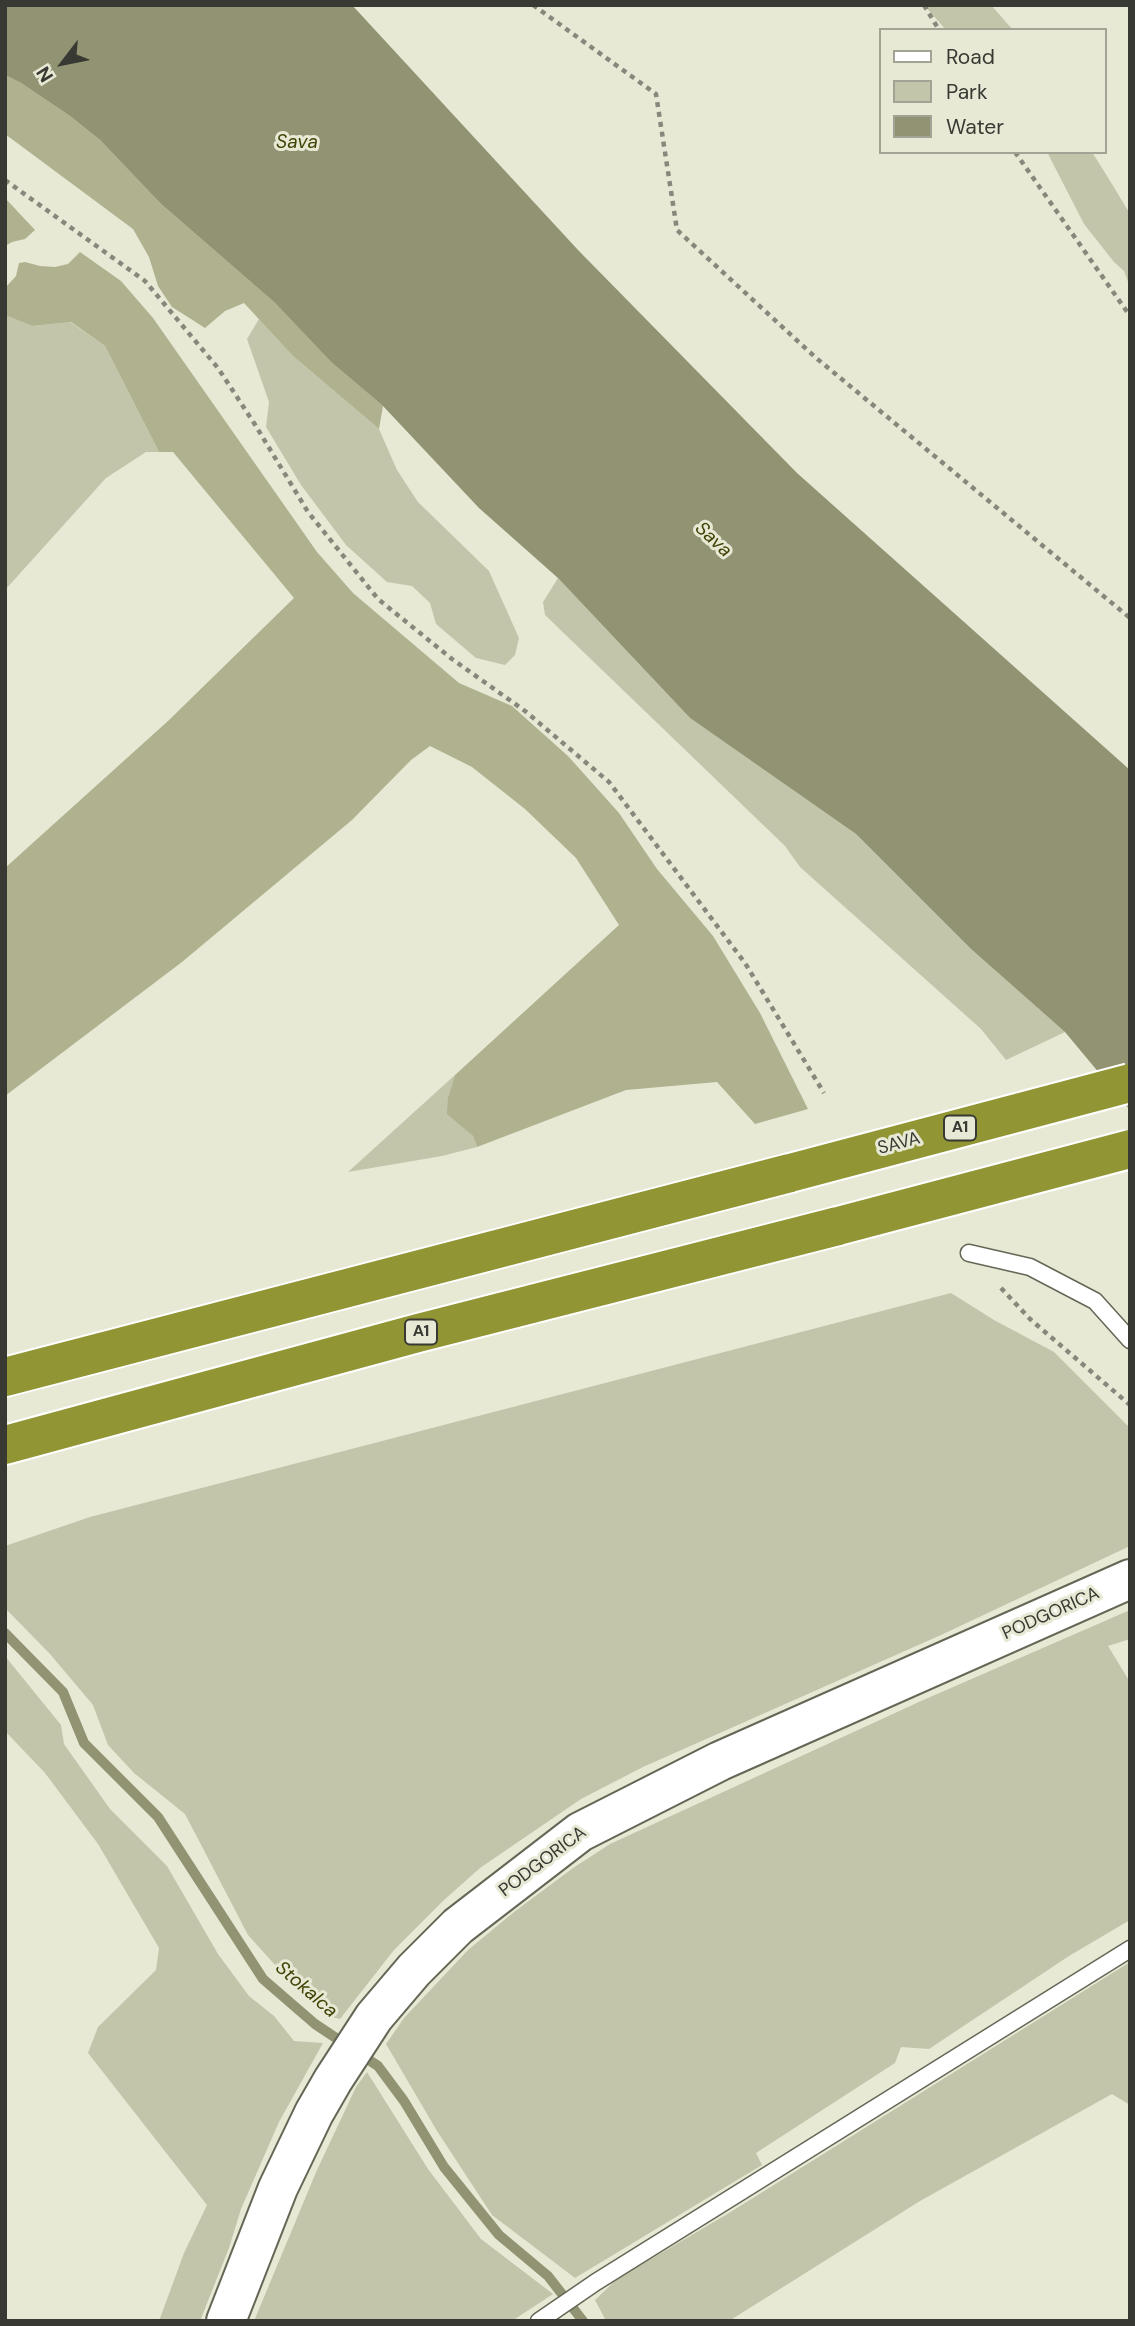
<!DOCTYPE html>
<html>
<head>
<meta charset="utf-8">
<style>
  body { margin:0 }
  #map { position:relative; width:1135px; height:2326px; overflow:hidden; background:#e7e9d5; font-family:"DM Sans",sans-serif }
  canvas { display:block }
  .frame { position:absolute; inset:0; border:7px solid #383932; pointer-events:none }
  .legend { position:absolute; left:879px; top:28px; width:228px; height:126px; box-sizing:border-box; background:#e7e9d5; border:2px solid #a1a394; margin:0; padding:9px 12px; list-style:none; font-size:21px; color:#383932 }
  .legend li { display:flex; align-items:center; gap:14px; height:35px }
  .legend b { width:35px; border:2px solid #a1a394 }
  .north { position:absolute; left:28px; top:28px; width:70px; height:70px; -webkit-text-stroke:5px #e7e9d5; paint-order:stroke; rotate:238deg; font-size:19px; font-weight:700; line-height:28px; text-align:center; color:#383932 }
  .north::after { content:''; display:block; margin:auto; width:24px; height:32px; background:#383932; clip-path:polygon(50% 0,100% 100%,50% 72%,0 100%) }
</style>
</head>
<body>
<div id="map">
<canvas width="1135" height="2326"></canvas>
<div class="frame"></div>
<ul class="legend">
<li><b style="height:9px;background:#fff"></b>Road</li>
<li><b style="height:19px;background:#c3c5aa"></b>Park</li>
<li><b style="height:19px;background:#919372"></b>Water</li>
</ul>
<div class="north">N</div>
</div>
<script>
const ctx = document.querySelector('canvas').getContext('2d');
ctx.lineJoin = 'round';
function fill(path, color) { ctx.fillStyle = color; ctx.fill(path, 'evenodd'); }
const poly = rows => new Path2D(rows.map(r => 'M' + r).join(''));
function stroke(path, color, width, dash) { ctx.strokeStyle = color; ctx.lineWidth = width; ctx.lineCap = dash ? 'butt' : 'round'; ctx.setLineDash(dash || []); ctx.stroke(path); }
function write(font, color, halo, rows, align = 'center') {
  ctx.font = font + ' "DM Sans",sans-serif'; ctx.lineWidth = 6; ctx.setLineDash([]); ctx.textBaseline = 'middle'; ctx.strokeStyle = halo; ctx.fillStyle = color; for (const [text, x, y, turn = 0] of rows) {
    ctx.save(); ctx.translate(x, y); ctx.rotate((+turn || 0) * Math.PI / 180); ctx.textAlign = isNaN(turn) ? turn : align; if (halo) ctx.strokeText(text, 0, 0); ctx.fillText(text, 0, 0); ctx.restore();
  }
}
fill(poly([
  [924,5,991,5,1013,30,946,30],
  [1047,152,1092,152,1112,184,1130,214,1130,287,1124,271,1114,262,1084,224],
  [5,315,32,326,70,322,105,346,159,452,146,452,106,478,5,590],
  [259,319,293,356,379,429,397,470,418,502,489,571,519,638,515,655,505,665,476,658,436,624,430,603,412,586,387,582,346,545,301,485,266,427,269,402,247,339],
  [558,578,690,718,856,834,971,949,1065,1032,1006,1060,981,1029,800,867,785,846,545,615,543,602],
  [455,1075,448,1097,463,1127,473,1136,477,1147,442,1156,348,1172],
  [951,1293,994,1320,1054,1352,1130,1428,1130,1546,941,1635,643,1767,581,1799,480,1868,444,1900,394,1950,340,2019,324,2015,303,1996,248,1935,185,1814,134,1773,108,1745,93,1705,50,1654,5,1608,5,1546,90,1517],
  [1130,1610,1130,1639,1108,1646,1130,1682,1130,1920,1069,1956,929,2049,901,2047,895,2063,756,2153,762,2165,575,2278,492,2215,437,2131,386,2044,404,2018,468,1950,514,1912,573,1868,610,1844,921,1701],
  [5,1656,61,1725,64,1744,110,1809,167,1866,218,1954,249,1996,274,2016,294,2041,323,2043,279,2122,241,2209,229,2248,200,2321,159,2321,184,2253,207,2205,88,2053,98,2027,156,1970,159,1948,98,1844,45,1773,5,1731],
  [1130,1962,1130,2105,1112,2094,920,2201,729,2321,606,2321,595,2300,617,2279,729,2213],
  [367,2072,428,2169,481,2239,553,2294,512,2321,254,2321,317,2170,356,2087]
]), '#c3c5aa');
fill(poly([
  [5,75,21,83,70,116,100,140,161,204,274,302,331,362,383,406,379,429,293,356,244,303,225,311,205,328,172,307,158,286,149,257,133,229,5,134],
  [5,198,35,230,25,239,12,242,5,246],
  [80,252,121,281,153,318,317,552,353,593,459,683,512,706,568,756,619,813,657,869,713,936,760,1013,808,1109,755,1124,717,1082,626,1090,477,1147,473,1136,447,1114,448,1097,455,1075,619,925,576,858,525,809,472,767,430,746,411,760,352,820,182,962,5,1096,5,868,168,721,294,598,173,452,159,452,105,346,71,322,32,326,5,315,5,288,16,276,19,263,25,262,40,266,55,267,68,264]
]), '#afb18f');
fill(poly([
  [5,5,352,5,578,250,797,473,1130,770,1130,1110,1065,1032,971,949,856,834,690,718,558,578,479,508,383,406,331,362,274,302,161,204,100,140,70,116,21,83,5,75]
]), '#919372');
stroke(poly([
  [5,1633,63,1692,84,1743,158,1817,263,1979,315,2024,378,2066,404,2101,444,2167,499,2235,548,2276,583,2321]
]), '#919372', 10);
const lane = poly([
  [969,1253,1030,1267,1095,1301,1130,1340],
  [539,2321,596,2282,1130,1949]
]);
const secondary = poly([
  [226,2321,278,2188,314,2113,333,2080,374,2017,414,1970,458,1926,580,1832,720,1761,1130,1579]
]);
const highway = poly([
  [5,1377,790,1173],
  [5,1445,418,1333,838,1226]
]);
stroke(lane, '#656756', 19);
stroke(secondary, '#656756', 42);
stroke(highway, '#fff', 42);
stroke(poly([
  [533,5,656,94,677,230,815,357,1130,618],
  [924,5,939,30],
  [1015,152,1130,316],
  [5,180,145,281,218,368,254,423,308,512,378,599,452,659,525,711,609,782,745,963,824,1093],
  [1001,1288,1030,1319,1130,1405]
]), '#87887c', 4.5, [5, 5]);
stroke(lane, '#fff', 16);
stroke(secondary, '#fff', 38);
stroke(highway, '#929533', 38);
const highwayBridge = poly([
  [790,1173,1130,1083],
  [838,1226,1130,1149]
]);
stroke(highwayBridge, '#fff', 42, []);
stroke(highwayBridge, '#929533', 38);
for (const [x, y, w] of [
  [960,1128,32],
  [421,1332,32]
]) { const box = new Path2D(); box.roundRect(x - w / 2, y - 12.5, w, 25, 5); ctx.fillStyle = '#e7e9d5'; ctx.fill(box); stroke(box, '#383932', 2); }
write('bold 16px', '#383932', null, [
  ["A1",960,1128],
  ["A1",421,1332]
]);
write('18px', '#383932', '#e7e9d5', [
  ["SAVA",899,1144,-15],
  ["PODGORICA",1051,1614,-24],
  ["PODGORICA",543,1862,-37]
]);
write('italic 19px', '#424306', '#e7e9d5', [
  ["Sava",297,143],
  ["Sava",713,540,43],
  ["Stokalca",306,1990,41]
]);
</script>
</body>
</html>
